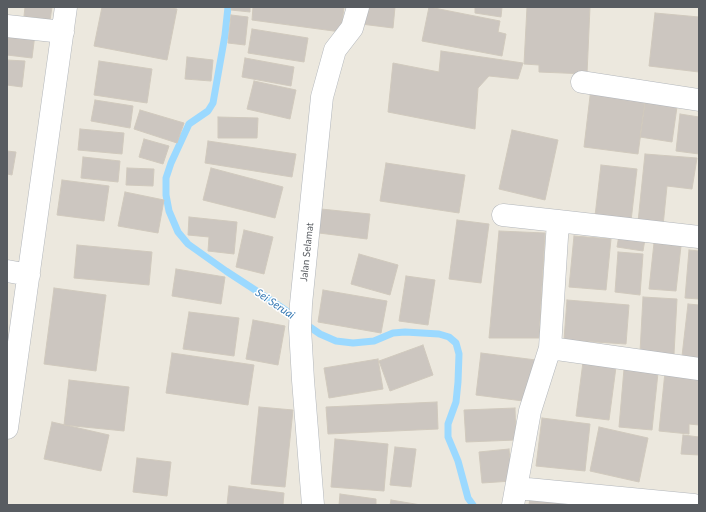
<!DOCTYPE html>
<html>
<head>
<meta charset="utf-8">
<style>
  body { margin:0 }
  #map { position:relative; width:706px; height:512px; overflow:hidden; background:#ece8de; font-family:Lato,sans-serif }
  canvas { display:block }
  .frame { position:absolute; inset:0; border:8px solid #585c61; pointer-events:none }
</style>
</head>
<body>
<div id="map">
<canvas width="706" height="512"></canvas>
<div class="frame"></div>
</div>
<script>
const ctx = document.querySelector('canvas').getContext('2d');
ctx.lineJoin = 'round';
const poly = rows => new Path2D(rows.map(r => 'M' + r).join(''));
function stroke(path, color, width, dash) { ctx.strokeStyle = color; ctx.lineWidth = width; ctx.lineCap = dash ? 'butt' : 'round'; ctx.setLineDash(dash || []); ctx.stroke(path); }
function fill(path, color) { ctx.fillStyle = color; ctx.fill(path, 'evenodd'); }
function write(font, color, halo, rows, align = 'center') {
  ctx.font = font + ' Lato,sans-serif'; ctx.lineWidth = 3; ctx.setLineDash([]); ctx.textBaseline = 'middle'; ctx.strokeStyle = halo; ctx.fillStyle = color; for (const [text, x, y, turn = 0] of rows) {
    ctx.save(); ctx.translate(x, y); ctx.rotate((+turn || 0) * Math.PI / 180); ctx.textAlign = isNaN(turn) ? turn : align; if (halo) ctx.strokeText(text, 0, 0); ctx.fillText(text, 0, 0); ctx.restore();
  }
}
stroke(poly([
  [228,7,225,35,213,103,208,111,189,124,171,163,166,178,166,195,169,211,178,232,188,244,226,271,272,301,320,334,336,341,353,343,374,341,393,333,405,332,439,334,449,337,456,343,459,354,458,382,456,402,448,424,448,437,458,461,468,498,473,505]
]), '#9bd9ff', 7);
const building = poly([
  [25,7,52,7,50,20,24,16,25,7],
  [102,7,164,7,177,9,167,60,94,46,102,7],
  [232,7,250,7,250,12,231,10,232,7],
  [253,7,344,7,341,32,252,20,253,7],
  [363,7,395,7,393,28,361,24,363,7],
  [429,7,500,21,498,32,506,34,502,56,422,41,429,7],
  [475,7,502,7,501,17,475,13,475,7],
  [527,7,590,7,587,74,539,72,539,65,524,64,527,7],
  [655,13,699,17,699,72,649,66,655,13],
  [231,15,248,17,245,45,228,43,231,15],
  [252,29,308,38,304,62,248,53,252,29],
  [7,30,35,34,32,58,7,55,7,30],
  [441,51,523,63,518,79,489,76,478,88,475,129,388,112,393,63,439,72,441,51],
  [187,57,213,60,211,81,185,79,187,57],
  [245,58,294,67,291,86,242,77,245,58],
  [7,60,25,61,22,87,7,85,7,60],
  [99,61,152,69,147,103,94,95,99,61],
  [254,81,296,90,290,119,247,109,254,81],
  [591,88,646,95,638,154,584,147,591,88],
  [646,95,678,100,672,142,640,137,646,95],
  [95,100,133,106,130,128,91,121,95,100],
  [140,110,184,123,177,143,134,129,140,110],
  [680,114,699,117,699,154,676,151,680,114],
  [218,117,258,118,257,138,218,138,218,117],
  [80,129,124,133,122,154,78,150,80,129],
  [512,130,558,140,545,200,499,189,512,130],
  [144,139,169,146,163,164,139,157,144,139],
  [208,141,296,154,292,177,205,163,208,141],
  [7,151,16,152,12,175,7,174,7,151],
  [645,154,697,158,692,189,667,186,663,226,638,222,645,154],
  [83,157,120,161,118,182,81,178,83,157],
  [386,163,465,175,459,213,380,201,386,163],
  [601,165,637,169,631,221,595,216,601,165],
  [127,168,154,169,153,186,126,185,127,168],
  [211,168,283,187,275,218,203,200,211,168],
  [62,180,109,186,104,221,57,215,62,180],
  [125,192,164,200,158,233,118,226,125,192],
  [321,209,370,214,367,239,319,233,321,209],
  [189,217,237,222,234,254,208,251,209,237,188,235,189,217],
  [457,220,489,224,481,283,449,279,457,220],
  [244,230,273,237,264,274,236,267,244,230],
  [499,231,545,233,539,338,489,338,499,231],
  [619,235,645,239,643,251,617,247,619,235],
  [574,236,611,239,606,290,569,287,574,236],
  [654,243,681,246,676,291,649,289,654,243],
  [77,245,152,252,149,285,74,278,77,245],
  [689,250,699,251,699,299,685,298,689,250],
  [618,252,643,254,640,295,615,292,618,252],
  [359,254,398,265,390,295,351,284,359,254],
  [176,269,225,277,221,304,172,296,176,269],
  [406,276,435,280,428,325,399,321,406,276],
  [54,288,106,295,96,371,44,364,54,288],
  [323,290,387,301,381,333,318,322,323,290],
  [643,297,677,299,674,354,640,352,643,297],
  [567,300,629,305,626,344,564,340,567,300],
  [688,304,699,305,699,358,682,356,688,304],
  [189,312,239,318,234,356,183,349,189,312],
  [253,320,285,326,278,365,246,359,253,320],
  [423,345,433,375,390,391,379,361,423,345],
  [172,353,254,365,248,405,166,393,172,353],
  [481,353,536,360,531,402,476,395,481,353],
  [378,359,383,389,329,398,324,368,378,359],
  [583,362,616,367,609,420,576,416,583,362],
  [624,369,658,373,652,430,619,427,624,369],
  [665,372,699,376,699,425,689,424,689,434,659,431,665,372],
  [69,380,129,387,124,431,64,425,69,380],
  [437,402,438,429,328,434,326,407,437,402],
  [259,407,293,410,285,487,251,484,259,407],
  [515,408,516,440,466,442,464,410,515,408],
  [542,418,590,424,585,471,536,466,542,418],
  [52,422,109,435,101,471,44,459,52,422],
  [599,427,648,438,639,482,590,471,599,427],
  [683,435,699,437,699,455,681,454,683,435],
  [335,439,388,444,384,491,331,487,335,439],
  [395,447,416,449,411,487,390,485,395,447],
  [509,449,512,481,482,483,479,452,509,449],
  [137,458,171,462,167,496,133,492,137,458],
  [229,486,284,493,283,505,227,505,229,486],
  [531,490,572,493,571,505,529,505,531,490],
  [340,494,376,499,376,505,339,505,340,494],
  [391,500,421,505,390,505,391,500]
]);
fill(building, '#ccc6c0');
stroke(building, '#d0c9bd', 1);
const street = poly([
  [7,26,63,32],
  [582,82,699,100],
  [503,215,558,221],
  [7,271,29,275],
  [550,348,699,369],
  [7,428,66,7],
  [517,488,694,505],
  [313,505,303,380,300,328,301,304,322,97,335,50,352,28,358,7],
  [513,505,530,411,550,348,558,221,699,237]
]);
stroke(street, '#b2b6bb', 23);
stroke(street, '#fff', 22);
write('10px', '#585c61', '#fff', [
  ["Jalan Selamat",307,252,-84]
]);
write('italic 11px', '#377ab4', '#fff', [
  ["Sei Seruai",275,304,34]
]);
</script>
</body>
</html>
